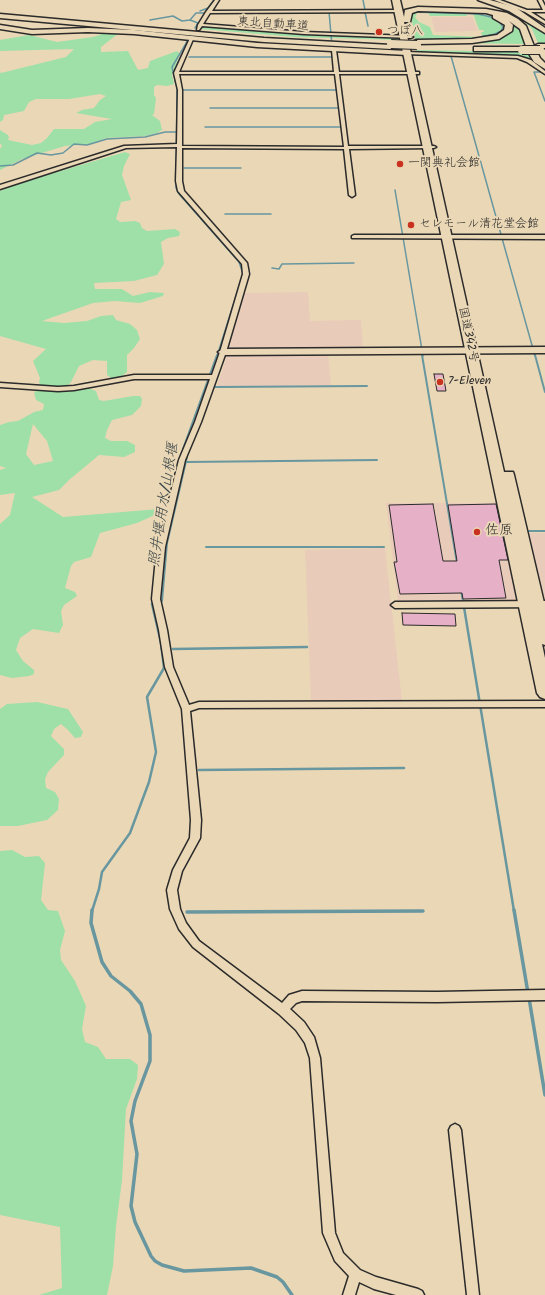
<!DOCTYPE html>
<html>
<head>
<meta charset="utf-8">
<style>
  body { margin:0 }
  canvas { display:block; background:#ead7b5 }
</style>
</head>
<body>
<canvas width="545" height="1295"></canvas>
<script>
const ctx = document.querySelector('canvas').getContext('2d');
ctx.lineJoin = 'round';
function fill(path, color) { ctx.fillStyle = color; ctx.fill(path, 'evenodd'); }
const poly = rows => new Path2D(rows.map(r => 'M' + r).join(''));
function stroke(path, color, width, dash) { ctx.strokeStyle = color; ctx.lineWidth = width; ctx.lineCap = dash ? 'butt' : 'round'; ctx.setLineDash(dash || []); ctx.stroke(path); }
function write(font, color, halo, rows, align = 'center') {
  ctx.font = font + ' Kalam,"Klee One",sans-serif'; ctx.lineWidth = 4; ctx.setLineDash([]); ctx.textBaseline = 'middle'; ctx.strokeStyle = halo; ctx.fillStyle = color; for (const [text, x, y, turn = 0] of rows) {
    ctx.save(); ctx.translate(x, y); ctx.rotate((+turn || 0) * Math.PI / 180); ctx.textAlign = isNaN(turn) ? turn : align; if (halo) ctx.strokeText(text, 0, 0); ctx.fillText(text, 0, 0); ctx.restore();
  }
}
fill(poly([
  [431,17,472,17,478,31,435,32],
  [308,292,310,321,361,320,363,348,229,348,244,293],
  [328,354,331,385,217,387,227,356],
  [386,503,498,503,516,602,398,602],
  [529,533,545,533,545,600],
  [385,548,402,701,311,701,305,550]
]), '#e9cbba');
fill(poly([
  [422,10,421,13,417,13,415,17,419,22,430,27,433,35,480,37,482,39,415,40,411,14,413,11],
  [427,11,466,13,467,16,430,16],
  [473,13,486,15,498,19,505,25,504,31,499,35,483,39,481,32,484,32,483,30,479,30],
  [519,15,545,33,545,43,538,43,532,29],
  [505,17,519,27,526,44,438,43,480,42,501,38,507,34],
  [204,26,309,35,398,37,400,40,295,37,201,29],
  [108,32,119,33,101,47,101,52,128,51,138,70,148,68,150,61,177,51,180,54,172,75,174,84,167,86,157,85,154,87,154,95,156,98,154,114,152,115,160,121,162,130,157,133,145,136,106,138,91,144,65,146,22,159,0,170,0,149,2,146,0,143,0,130,8,135,9,137,8,140,32,145,41,143,47,138,54,129,84,129,95,122,112,119,76,113,82,110,94,108,100,100,106,96,100,94,69,99,36,99,29,102,24,111,4,115,3,120,0,122,0,72,1,73,66,57,74,49,0,51,0,40,29,35,57,42,93,37],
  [198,36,321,45,402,49,402,52,256,44,197,38],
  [416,50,529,52,534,60,545,71,529,59,512,55,421,53,417,52],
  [125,152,130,154,124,166,122,175,131,200,121,202,116,219,120,222,135,221,140,223,142,228,147,231,175,229,180,232,179,236,168,238,161,242,164,264,157,275,134,281,94,283,95,289,122,289,133,296,150,292,164,293,163,296,140,303,115,301,93,303,42,321,64,323,87,321,101,316,113,315,116,320,130,324,137,330,140,339,134,348,127,355,127,372,122,376,111,378,107,375,107,361,93,360,79,366,71,382,67,386,42,386,39,383,40,378,33,361,46,349,0,336,0,191,20,183],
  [88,388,96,391,99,400,104,401,133,396,140,396,142,399,141,406,132,415,112,420,107,430,105,438,111,441,127,441,135,445,135,452,124,457,99,455,69,480,59,490,32,497,63,517,159,509,157,514,137,523,100,533,91,557,74,562,71,566,65,588,75,592,77,596,64,605,61,611,63,625,59,633,33,629,20,638,16,650,23,661,34,670,34,674,29,676,12,678,0,675,0,524,10,515,15,493,0,495,0,470,6,468,0,466,0,425,9,422,18,421,34,412,43,410,44,404,36,400,34,393,37,390,66,391],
  [33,424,47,441,53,461,34,465,26,454],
  [37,702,68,709,83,732,81,737,75,738,68,730,61,724,54,729,51,736,64,749,64,755,48,772,45,779,46,788,55,792,59,799,58,810,47,820,18,826,0,826,0,709,7,704],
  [12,850,25,857,39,856,45,863,41,900,48,910,58,911,65,931,60,950,61,960,75,981,86,1006,82,1029,85,1042,98,1047,106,1059,130,1059,138,1065,137,1079,126,1109,122,1180,116,1226,113,1266,107,1295,39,1295,62,1288,60,1227,0,1215,0,851]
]), '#9fe0a9');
stroke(poly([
  [363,0,365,10],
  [501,0,527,10,545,22],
  [200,11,208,8,214,0],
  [329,12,332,45],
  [365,12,368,26],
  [375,12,408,12],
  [413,12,478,14,495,18],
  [150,20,173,16,182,21,190,20],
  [195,28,198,23,190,20,196,13,208,13],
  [480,37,495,34,501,31,503,27,499,21],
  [316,50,335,51],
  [410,54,491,57],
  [451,56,535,356],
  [189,57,333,57],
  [532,65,545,74],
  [542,72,534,72,545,101],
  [183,90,336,90],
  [210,108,339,108,334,66],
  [205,127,343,127],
  [0,166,13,165,37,153,51,155,63,153,74,144,87,145,107,139,145,137,165,132,176,132],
  [184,168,241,168],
  [395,190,423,356],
  [225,214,271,214],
  [272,268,279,269,282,264,354,263],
  [217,356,243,274,239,262,179,194,176,188,177,88,172,67,188,40,233,44]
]), '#6897a0', 1.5);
stroke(poly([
  [422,355,457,563],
  [535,355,545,392],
  [215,387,367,386],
  [186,462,377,460],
  [529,531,545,531],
  [206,547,384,547],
  [461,590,463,602],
  [157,602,162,601,167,543,187,457,183,449,217,355]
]), '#6897a0', 2);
stroke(poly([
  [463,601,514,911],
  [173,649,307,647],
  [199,770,404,768],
  [92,911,99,889,102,872,130,833,149,782,156,752,147,697,164,668,161,643,152,604,161,601]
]), '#6897a0', 2.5);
stroke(poly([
  [92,910,91,923,102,962,111,976,130,991,141,1004,150,1035,150,1061,135,1101,131,1121,137,1154,131,1206,135,1222,151,1256,155,1261,162,1265,184,1271,251,1268,277,1277,283,1282,292,1295],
  [514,910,528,993],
  [187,912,423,911],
  [529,998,545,1095]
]), '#6897a0', 3.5);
const building = poly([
  [434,374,443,374,446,391,437,391,434,374],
  [433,504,443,561,457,561,448,505,496,504,508,560,499,560,506,598,463,599,462,593,400,594,394,562,397,562,389,505,433,504],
  [402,613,455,614,456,626,403,625,402,613]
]);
fill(building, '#e6b0c7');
stroke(building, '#2b2b2b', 1);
const street = poly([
  [215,0,219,0,212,11,397,10,399,11,397,12,210,13,203,24,304,32,411,36,413,37,411,38,304,34,202,26,199,30,197,30,198,25,206,12,215,0],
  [494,0,500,0,527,10,543,10,538,0,542,0,545,6,545,12,531,12,545,21,545,24,525,12,494,0],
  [191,36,194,37,179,72,334,72,332,50,334,49,336,50,339,72,419,72,419,74,339,74,348,146,434,146,436,147,434,148,349,149,355,195,352,197,349,195,344,149,182,148,182,181,184,191,247,263,249,274,226,352,201,422,185,460,165,547,160,599,167,630,173,667,189,705,199,702,545,701,545,707,199,708,190,711,201,820,200,838,182,871,177,890,180,909,186,923,199,941,282,1003,289,995,302,991,437,992,545,990,545,1000,437,1002,302,1001,296,1003,290,1009,304,1022,314,1037,320,1058,335,1233,343,1253,360,1270,376,1277,418,1289,422,1291,424,1295,396,1295,374,1289,359,1282,355,1295,343,1295,349,1276,335,1261,323,1233,310,1058,305,1043,296,1030,279,1014,193,947,179,929,170,909,167,890,173,870,190,838,191,820,182,709,165,667,159,630,152,599,157,547,179,460,195,422,210,379,134,379,74,390,58,391,0,387,0,383,58,387,74,386,134,375,212,375,220,352,243,274,242,264,178,191,176,181,177,147,126,148,0,189,0,185,124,146,177,144,178,90,174,73,191,36],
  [179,74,335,74,344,147,182,146,182,90,179,74],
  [407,52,518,56,531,60,545,71,545,74,527,62,517,58,405,54,405,53,407,52],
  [354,235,545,235,545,239,352,238,352,236,354,235],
  [545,601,545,607,395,608,391,605,395,602,545,601],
  [455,1124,459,1126,461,1130,479,1295,467,1295,449,1130,451,1126,455,1124]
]);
const secondary = poly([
  [0,25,32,30,88,28,134,30,257,43,407,51,410,53,407,55,257,47,134,34,88,32,32,34,0,29,0,25],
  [545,347,545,353,223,355,218,352,223,349,545,347]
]);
const highway = poly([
  [392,0,400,0,404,17,405,10,418,7,486,9,507,13,518,19,526,26,534,46,538,44,545,44,545,48,538,48,534,46,540,58,545,63,545,69,534,62,528,52,520,29,509,21,513,25,512,31,499,39,472,43,416,44,412,42,416,40,472,39,497,35,504,30,505,25,493,18,493,15,486,13,418,11,412,13,410,22,404,22,504,472,513,472,514,475,545,607,545,645,542,644,545,658,545,699,540,697,537,693,392,0],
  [478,0,490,0,515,7,545,28,545,33,509,11,478,0],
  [0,14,264,38,391,45,395,47,391,49,264,42,0,18,0,14],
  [474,47,522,47,526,49,522,51,474,51,474,47]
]);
stroke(street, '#2b2b2b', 3);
stroke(secondary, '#2b2b2b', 3);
stroke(highway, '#2b2b2b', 3);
fill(street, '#ead7b5');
fill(secondary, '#ead7b5');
fill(highway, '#ead7b5');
const highwayBridge = poly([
  [391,44,417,45],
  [522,50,540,50]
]);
stroke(highwayBridge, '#2b2b2b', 10, []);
stroke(highwayBridge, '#ead7b5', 8);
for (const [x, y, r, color] of [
  [379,32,4,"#c8321e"],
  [400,164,4,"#c8321e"],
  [411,225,4,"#c8321e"],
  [440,382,4,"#c8321e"],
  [477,532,4,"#c8321e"]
]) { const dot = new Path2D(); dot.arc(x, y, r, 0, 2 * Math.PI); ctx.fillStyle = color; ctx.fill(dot); stroke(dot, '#ead7b5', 1.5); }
write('12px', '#2b2b2b', '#ead7b5', [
  ["東北自動車道",273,25,4],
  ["国道342号",467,335,78]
]);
write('12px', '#2b2b2b', '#ead7b5', [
  ["つぼ八",387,32],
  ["一関典礼会館",408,164],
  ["セレモール清花堂会館",419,225],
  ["7-Eleven",448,382]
], 'left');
write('14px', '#2b2b2b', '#ead7b5', [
  ["佐原",485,532]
], 'left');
write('italic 15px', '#3a4648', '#ead7b5', [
  ["照井堰用水/山根堰",165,505,-81]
]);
</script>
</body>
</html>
